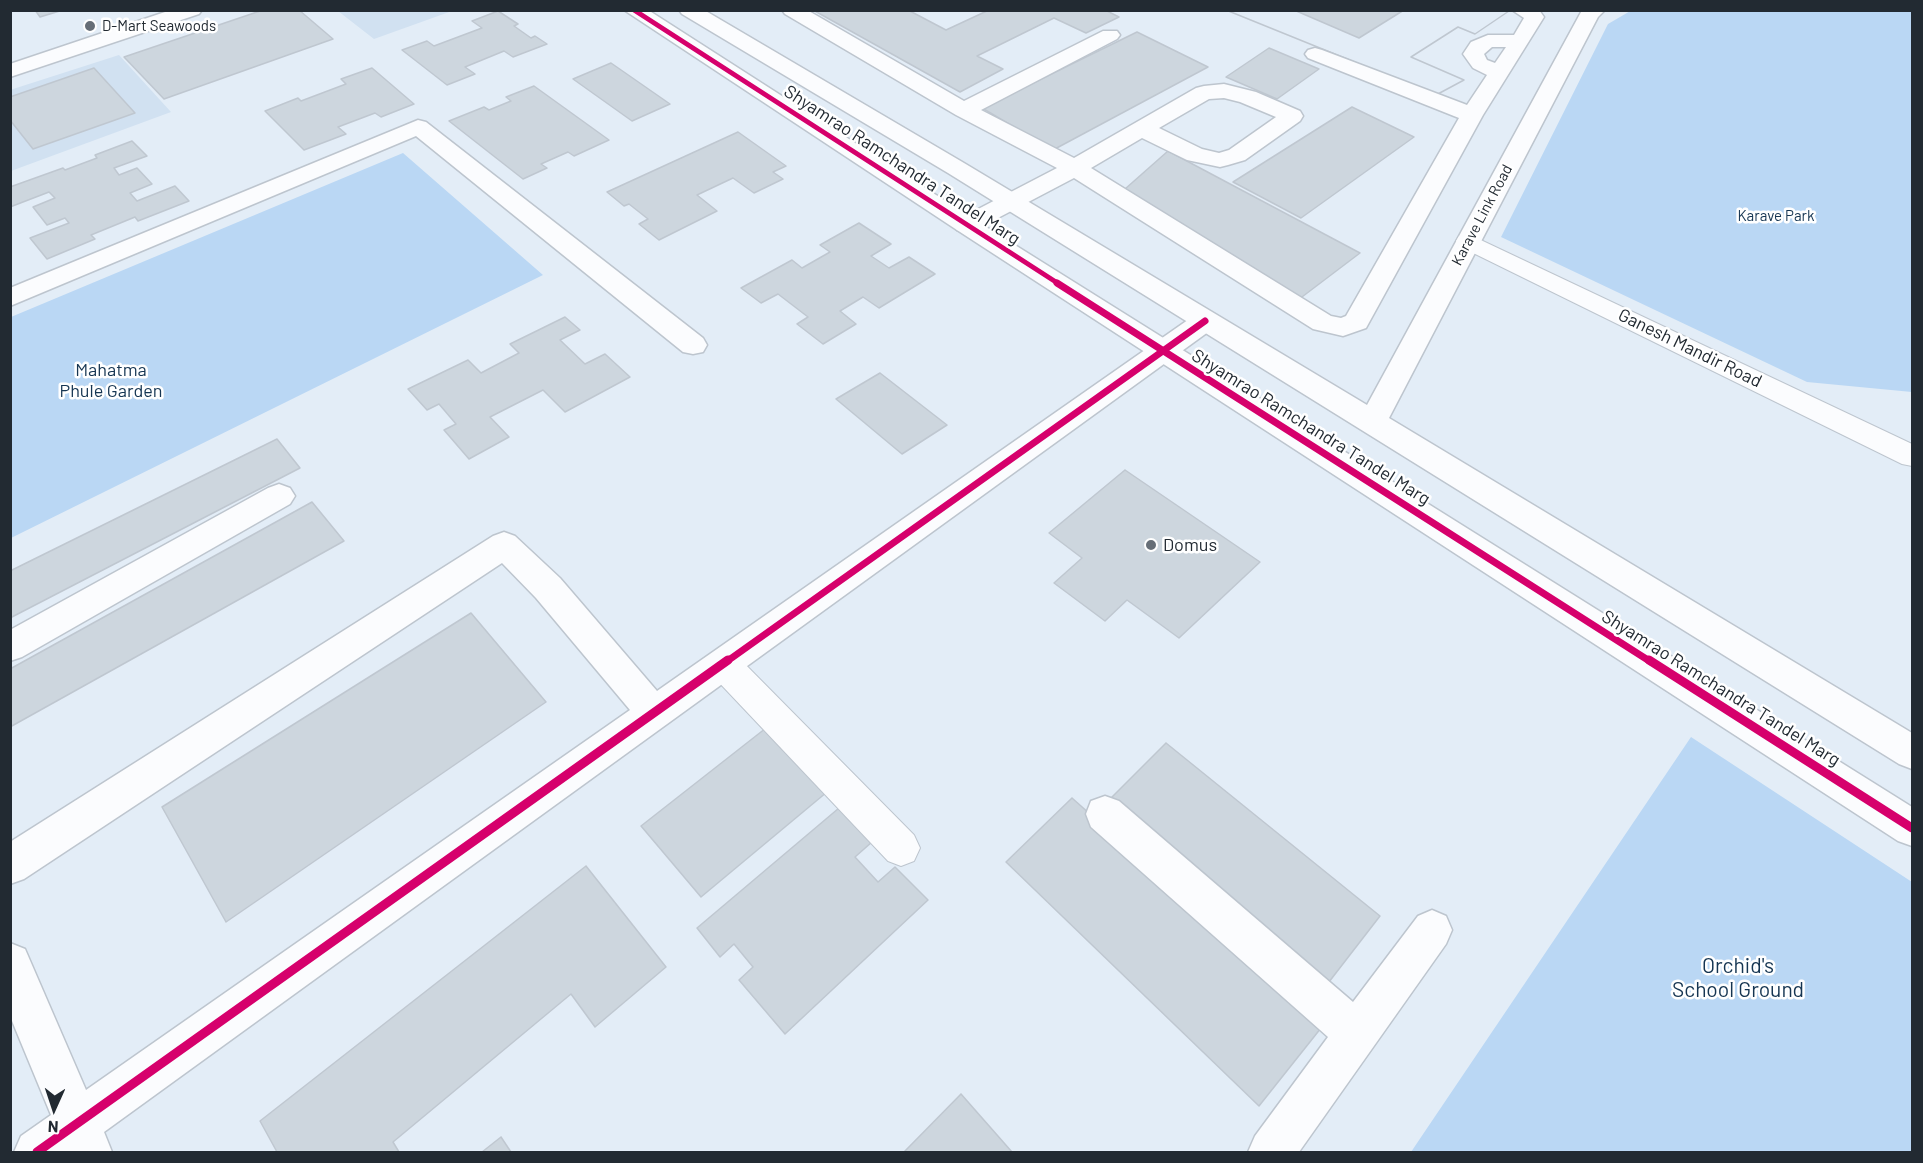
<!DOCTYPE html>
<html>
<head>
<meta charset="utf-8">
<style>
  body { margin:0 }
  #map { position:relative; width:1923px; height:1163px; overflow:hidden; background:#e3edf7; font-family:Barlow,sans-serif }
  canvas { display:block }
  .frame { position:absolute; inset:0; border:12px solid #222a32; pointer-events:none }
  .north { position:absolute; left:24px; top:1079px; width:60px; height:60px; -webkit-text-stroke:4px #fff; paint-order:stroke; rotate:183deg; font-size:16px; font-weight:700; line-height:24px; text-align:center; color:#222a32 }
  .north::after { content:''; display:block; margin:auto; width:21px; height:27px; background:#222a32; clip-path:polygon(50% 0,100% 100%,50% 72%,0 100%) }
</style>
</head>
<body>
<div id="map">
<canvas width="1923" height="1163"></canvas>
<div class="frame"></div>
<div class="north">N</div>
</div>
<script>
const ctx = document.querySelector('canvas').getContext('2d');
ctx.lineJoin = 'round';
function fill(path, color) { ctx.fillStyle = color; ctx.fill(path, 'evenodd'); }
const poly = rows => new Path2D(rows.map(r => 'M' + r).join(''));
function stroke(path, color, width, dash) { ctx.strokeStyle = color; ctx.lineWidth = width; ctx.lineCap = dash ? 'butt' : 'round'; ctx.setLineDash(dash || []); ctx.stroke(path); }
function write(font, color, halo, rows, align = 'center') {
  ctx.font = font + ' Barlow,sans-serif'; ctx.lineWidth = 5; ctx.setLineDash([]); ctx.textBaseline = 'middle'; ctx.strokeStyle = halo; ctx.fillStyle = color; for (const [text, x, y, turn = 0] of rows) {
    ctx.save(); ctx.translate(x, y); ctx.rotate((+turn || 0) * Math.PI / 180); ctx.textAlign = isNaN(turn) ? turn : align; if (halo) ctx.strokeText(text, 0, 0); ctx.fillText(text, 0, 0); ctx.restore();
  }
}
fill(poly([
  [338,11,452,11,374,39],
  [119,55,171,112,11,171,10,90]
]), '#d1e1f1');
fill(poly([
  [1632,10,1912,11,1912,392,1807,382,1501,237,1608,24],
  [403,153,543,275,11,538,11,317],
  [1691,737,1912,882,1912,1152,1411,1152]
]), '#bad7f4');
const building = poly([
  [35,10,63,10,40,17,35,10],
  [263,10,299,10,333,39,164,99,124,57,263,10],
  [813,10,908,10,946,30,989,10,1105,10,1119,17,1086,33,1054,18,977,56,1003,69,960,92,813,10],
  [1226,10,1294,10,1359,38,1404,10,1509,11,1475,34,1458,27,1411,57,1464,80,1436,95,1226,10],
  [1226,10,1507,10,1509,11,1475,34,1458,27,1411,57,1464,80,1436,95,1226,10],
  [498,11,518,24,514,26,531,38,535,36,547,44,513,57,504,51,465,67,475,74,447,85,402,50,427,41,434,46,482,28,472,21,498,11],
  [1137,32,1208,67,1053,150,982,108,1137,32],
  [1269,48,1319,69,1277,99,1226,77,1269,48],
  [611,63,670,104,632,121,573,79,611,63],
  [94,68,135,113,33,149,10,120,10,97,94,68],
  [372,68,414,104,381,117,375,113,338,127,346,134,304,150,265,111,298,98,301,101,346,84,341,79,372,68],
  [534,86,609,140,574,156,568,152,541,164,547,168,523,179,449,121,484,107,489,110,511,101,506,97,534,86],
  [1352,107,1414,137,1301,218,1233,182,1352,107],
  [738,132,786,166,773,172,783,179,754,193,733,178,697,195,717,211,659,240,639,224,648,219,629,204,624,206,607,192,738,132],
  [132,141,147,156,114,168,119,175,137,168,152,184,130,193,137,201,175,186,189,201,138,221,135,217,91,235,95,239,47,259,30,238,69,223,65,218,47,225,33,207,55,198,49,192,10,207,10,187,63,168,65,170,97,158,95,155,132,141],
  [1168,151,1360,253,1294,303,1125,189,1168,151],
  [859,223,891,244,871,256,889,268,909,257,935,274,879,308,863,297,840,311,856,324,823,344,797,324,808,317,778,294,761,303,741,288,792,260,802,268,830,252,820,245,859,223],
  [565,317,580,330,560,340,585,364,605,354,630,377,565,412,543,390,490,417,509,437,469,459,444,430,456,424,439,404,427,410,408,389,468,360,481,373,519,353,510,344,565,317],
  [880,373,947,425,902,454,836,399,880,373],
  [277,439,300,468,10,618,10,571,277,439],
  [1125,470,1260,562,1179,638,1127,600,1105,621,1054,583,1082,558,1049,533,1125,470],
  [312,502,344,541,10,727,10,669,312,502],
  [471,613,546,702,226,922,162,807,471,613],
  [766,728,827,792,701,897,641,826,766,728],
  [1166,743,1380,916,1322,991,1106,803,1166,743],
  [1072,798,1325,1023,1259,1106,1006,862,1072,798],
  [839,808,872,842,855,857,878,882,895,867,928,900,785,1034,739,980,753,967,734,944,720,957,697,928,839,808],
  [586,866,666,967,595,1027,571,994,393,1142,399,1152,277,1152,260,1121,586,866],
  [961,1094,1012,1152,904,1152,961,1094],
  [501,1137,511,1152,482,1152,501,1137]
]);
fill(building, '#cdd6de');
stroke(building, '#bfc7d0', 1.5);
const service = poly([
  [1468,234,1912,444,1912,466,1902,464,1459,246,1456,241,1459,236,1468,234],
  [723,650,735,654,914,835,920,848,914,861,901,866,888,861,711,674,706,664,711,654,723,650]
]);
const minor = poly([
  [782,10,807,10,964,101,1103,31,1117,31,1120,35,1117,39,981,110,1074,158,1196,88,1204,86,1224,84,1256,92,1300,111,1303,116,1300,121,1245,160,1228,165,1220,167,1187,160,1142,138,1091,168,1331,316,1341,318,1346,316,1459,118,1308,58,1305,54,1308,50,1315,48,1322,50,1467,105,1487,75,1473,68,1463,54,1471,42,1488,35,1514,35,1524,18,1512,10,1539,10,1544,17,1483,115,1366,328,1343,336,1313,329,1074,178,975,230,966,233,957,230,954,225,957,220,1057,168,956,115,785,14,782,10],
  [1492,47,1506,47,1495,63,1487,60,1484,54,1492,47],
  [1224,98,1240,102,1276,117,1229,150,1219,153,1202,149,1159,128,1209,99,1224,98],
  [418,120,426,122,703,338,707,345,703,352,693,354,683,352,416,136,10,306,10,288,418,120],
  [1205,312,1215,315,1219,321,1215,327,104,1132,112,1152,14,1152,21,1136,51,1115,10,1016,10,943,25,949,86,1090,630,710,536,598,502,563,24,879,10,884,10,842,493,536,504,532,515,536,560,578,657,691,1195,315,1205,312],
  [279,484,290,488,295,496,290,504,22,657,10,661,10,630,268,488,279,484],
  [1105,796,1119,801,1353,1002,1418,916,1432,910,1446,916,1452,930,1446,944,1299,1152,1248,1152,1255,1136,1328,1037,1091,827,1086,814,1091,801,1105,796]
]);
const tertiary = poly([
  [171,10,202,10,199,14,10,77,10,64,171,10],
  [624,10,648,10,975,220,1912,807,1912,846,1898,841,957,230,624,10],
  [679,10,704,10,964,163,1367,405,1580,14,1582,10,1605,10,1598,17,1389,418,1912,733,1912,769,1899,764,948,173,682,14,679,10]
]);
stroke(service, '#bdc5ce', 2);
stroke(minor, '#bdc5ce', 3);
stroke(tertiary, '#bdc5ce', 3);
fill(service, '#fbfcfe');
fill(minor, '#fbfcfe');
fill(tertiary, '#fbfcfe');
stroke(poly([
  [634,10,1059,284]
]), '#d6006c', 5);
stroke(poly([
  [1057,283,1651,662],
  [726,662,1205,321]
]), '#d6006c', 7);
stroke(poly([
  [1649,660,1912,828],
  [37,1152,728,660]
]), '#d6006c', 9);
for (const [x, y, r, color] of [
  [90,26,6,"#666e77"],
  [1151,545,6,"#666e77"]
]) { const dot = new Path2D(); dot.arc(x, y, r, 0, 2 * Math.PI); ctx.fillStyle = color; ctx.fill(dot); stroke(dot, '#fff', 2); }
write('15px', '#222a32', '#fff', [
  ["D-Mart Seawoods",102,26]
], 'left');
write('15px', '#222a32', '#fff', [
  ["Karave Link Road",1482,215,-62]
]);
write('15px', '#153552', '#fff', [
  ["Karave Park",1776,216]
]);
write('18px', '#222a32', '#fff', [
  ["Shyamrao Ramchandra Tandel Marg",902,165,33],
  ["Ganesh Mandir Road",1690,348,26],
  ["Shyamrao Ramchandra Tandel Marg",1311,427,32],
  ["Shyamrao Ramchandra Tandel Marg",1721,688,32]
]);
write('18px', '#153552', '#fff', [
  ["Mahatma",111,370],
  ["Phule Garden",111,391]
]);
write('18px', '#222a32', '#fff', [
  ["Domus",1163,545]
], 'left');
write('21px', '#153552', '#fff', [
  ["Orchid's",1738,966],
  ["School Ground",1738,990]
]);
</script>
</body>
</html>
